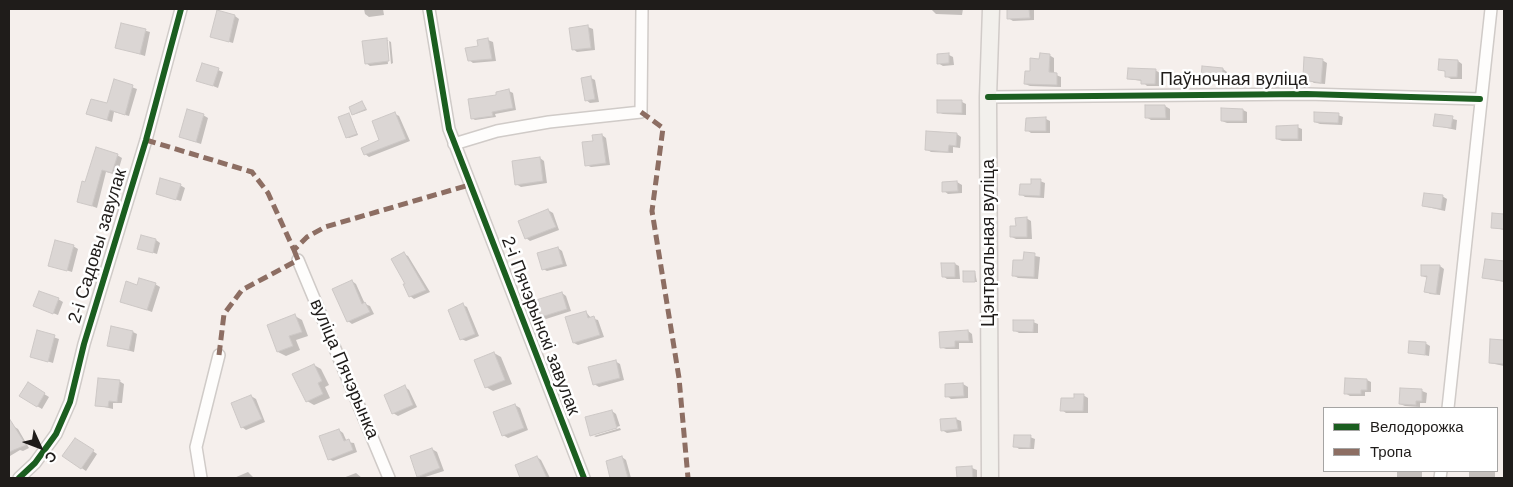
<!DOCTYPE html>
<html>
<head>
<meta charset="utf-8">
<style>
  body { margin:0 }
  #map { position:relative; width:1513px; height:487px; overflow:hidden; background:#f5efec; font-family:Helvetica,sans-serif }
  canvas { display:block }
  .frame { position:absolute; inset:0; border:10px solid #1f1c1a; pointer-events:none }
  .legend { position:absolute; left:1323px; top:407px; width:175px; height:65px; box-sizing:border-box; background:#fff; border:1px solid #a5a4a3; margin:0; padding:6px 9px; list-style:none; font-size:15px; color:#1f1c1a }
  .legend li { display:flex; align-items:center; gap:10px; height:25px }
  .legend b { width:25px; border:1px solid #a5a4a3 }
  .north { position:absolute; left:15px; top:422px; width:50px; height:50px; -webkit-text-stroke:4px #fff; paint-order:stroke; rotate:133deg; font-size:14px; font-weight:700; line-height:20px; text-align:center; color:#1f1c1a }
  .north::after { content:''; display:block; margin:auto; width:18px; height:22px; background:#1f1c1a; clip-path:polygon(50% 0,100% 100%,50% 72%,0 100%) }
</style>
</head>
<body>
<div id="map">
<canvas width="1513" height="487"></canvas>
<div class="frame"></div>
<ul class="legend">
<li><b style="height:6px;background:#1b5e20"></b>Велодорожка</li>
<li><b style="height:6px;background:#8d6e63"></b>Тропа</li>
</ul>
<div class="north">С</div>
</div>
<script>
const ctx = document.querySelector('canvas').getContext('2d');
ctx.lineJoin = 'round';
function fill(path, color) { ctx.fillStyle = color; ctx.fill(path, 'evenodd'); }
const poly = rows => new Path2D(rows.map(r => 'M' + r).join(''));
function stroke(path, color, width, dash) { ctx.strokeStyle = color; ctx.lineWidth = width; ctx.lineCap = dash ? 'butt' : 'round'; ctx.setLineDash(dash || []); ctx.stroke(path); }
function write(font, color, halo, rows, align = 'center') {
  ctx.font = font + ' Helvetica,sans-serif'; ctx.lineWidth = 5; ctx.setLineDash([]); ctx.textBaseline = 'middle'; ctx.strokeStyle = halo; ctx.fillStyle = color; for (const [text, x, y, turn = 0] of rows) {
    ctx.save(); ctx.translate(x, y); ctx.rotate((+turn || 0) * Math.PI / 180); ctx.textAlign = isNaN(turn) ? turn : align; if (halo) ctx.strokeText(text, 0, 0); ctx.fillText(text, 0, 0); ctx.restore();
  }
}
fill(poly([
  [364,9,383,9,384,15,369,17,365,14],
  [931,9,963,9,962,15,936,14],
  [1008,9,1034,9,1034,20,1013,21,1008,18],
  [235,16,239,19,233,43,212,37],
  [122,24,150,32,145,56,117,47],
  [588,27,593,29,595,50,577,52,573,49],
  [387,40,391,42,393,63,391,64,389,41,386,41,388,64,370,66,366,63],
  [488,40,493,42,496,61,473,63,469,60],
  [949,55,953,57,954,65,943,66,938,63],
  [1049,55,1054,58,1054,74,1061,77,1061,87,1030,86,1025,84,1041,60],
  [1322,60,1327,63,1325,84,1314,83,1304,75],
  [1458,61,1462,64,1462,79,1451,79,1446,76,1446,72,1440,69],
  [203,64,223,72,218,88,198,80],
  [1223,69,1227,72,1226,82,1202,77],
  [1155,70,1160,73,1159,86,1147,86,1142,81,1129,79],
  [591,78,595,80,599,102,590,103,586,100],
  [115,81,137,89,129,116,114,112,112,122,88,114,108,105],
  [509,91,513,93,516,110,495,114,496,117,475,120,472,118,498,96],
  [362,102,367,110,353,115,350,107],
  [962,102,966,104,966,115,943,114,938,112],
  [1146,106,1165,106,1170,109,1170,120,1151,120,1146,117],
  [1243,110,1247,112,1247,123,1227,123,1222,121],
  [349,114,358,135,349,138,347,137],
  [395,114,399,116,410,141,369,157,365,154,381,140],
  [203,115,208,118,201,144,180,137],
  [1338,115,1343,117,1342,125,1320,124,1315,122],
  [1436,115,1457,120,1456,130,1434,125],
  [1046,119,1050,121,1050,133,1031,133,1027,130],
  [1297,127,1302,129,1302,141,1282,141,1277,139],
  [957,134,961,137,960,148,953,147,953,153,931,152,926,149],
  [602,135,606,138,610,165,591,167,586,165,594,142],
  [117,155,122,158,117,175,106,172,97,208,78,201,86,184],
  [540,158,544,161,547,183,521,187,516,184],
  [1040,181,1045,183,1044,198,1025,197,1021,194],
  [957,182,962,185,962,193,948,194,944,191,943,183],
  [180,185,185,188,181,201,157,194],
  [1442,196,1447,199,1445,211,1423,206],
  [548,210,553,213,559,230,530,241,526,238],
  [1504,212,1504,230,1492,227,1504,216],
  [1026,218,1031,221,1032,239,1016,239,1012,237,1017,227],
  [156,240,160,243,157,254,139,248],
  [73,246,78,249,72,272,50,265],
  [558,248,562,251,567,266,547,271,543,269],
  [404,254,408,256,430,292,414,299,410,296],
  [1025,254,1040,257,1038,279,1018,278,1013,275,1024,262],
  [1486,260,1504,262,1504,282,1484,278],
  [955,264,959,266,960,279,947,279,943,276],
  [1440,266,1444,269,1440,295,1430,294,1426,291,1428,278,1422,276],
  [975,272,977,282,964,281],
  [352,281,356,284,365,304,370,306,374,314,352,324,348,321],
  [155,284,160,287,152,312,121,301,138,286],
  [562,293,566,296,571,311,546,319,542,316],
  [58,299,63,302,58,315,35,306],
  [463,305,467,307,479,336,466,341,461,339],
  [586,312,591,318,598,320,604,337,578,345,574,343],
  [295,316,302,320,308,336,296,340,300,350,286,356,278,352,269,325],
  [1033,322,1038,324,1038,333,1019,333,1014,330],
  [968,331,972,334,973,343,959,343,959,349,946,349,941,347],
  [38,332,59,339,53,363,31,356],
  [133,332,137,334,134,352,108,345],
  [1491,340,1504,341,1504,366,1490,363],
  [1425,343,1430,346,1429,356,1409,352],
  [494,353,501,357,512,384,493,391,486,387],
  [615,361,620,364,624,380,599,387,594,384],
  [314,365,321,369,329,385,325,387,330,398,314,405,307,401],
  [1367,380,1371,382,1371,392,1365,392,1365,396,1350,396,1345,393],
  [119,381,124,384,122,403,113,403,113,409,96,405],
  [28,384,49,397,42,409,20,396],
  [963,384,968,387,968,398,951,399,947,396],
  [405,387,409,390,417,407,398,416,393,413],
  [1401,390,1422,391,1427,393,1426,403,1420,403,1420,407,1405,406,1400,404],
  [1083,395,1088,398,1088,413,1066,413,1062,410],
  [251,396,256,399,265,422,246,430,242,427],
  [515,405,520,408,528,430,508,438,503,435],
  [612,411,616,414,620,426,591,435],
  [956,419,961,421,962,431,947,433,942,430],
  [13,426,18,429,29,448,23,451,20,450,10,456,9,429],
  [620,428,621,430,596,437,594,436],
  [339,430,343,433,347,442,354,443,357,452,333,461,329,459],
  [1030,437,1035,439,1034,449,1019,449,1015,446],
  [80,442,97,454,86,471,64,456],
  [432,449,437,452,444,471,422,478,418,476],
  [537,457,541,460,550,478,522,478,516,466],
  [622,457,626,460,631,478,612,478,607,462],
  [972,468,977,470,977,478,958,478],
  [1397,471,1419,471,1422,472,1422,478,1397,478],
  [1469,471,1495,471,1495,478,1469,478],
  [248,472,254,478,234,478],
  [356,473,362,478,343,478]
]), '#0003');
const building = poly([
  [1007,9,1029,9,1030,18,1007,19,1007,9],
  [217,10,235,15,229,42,210,37,217,10],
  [121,23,146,29,140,54,115,48,121,23],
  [588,25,591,48,572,50,569,28,588,25],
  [387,38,389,61,365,64,362,41,387,38],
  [488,38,492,59,468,61,465,48,478,46,477,40,488,38],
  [949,53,949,63,937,64,937,54,949,53],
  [1040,53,1050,54,1049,72,1057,73,1057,85,1024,84,1025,71,1030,71,1030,58,1039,59,1040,53],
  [1304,57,1323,59,1321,83,1309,81,1309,76,1303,76,1304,57],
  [1439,59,1458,60,1457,77,1445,77,1445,71,1438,70,1439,59],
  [202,63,219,68,213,86,196,81,202,63],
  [1202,66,1223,68,1222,80,1201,78,1202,66],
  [1128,68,1156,69,1155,84,1141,84,1141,80,1127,79,1128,68],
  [591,76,595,99,585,101,581,78,591,76],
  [114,79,133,85,125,115,110,110,107,120,86,114,91,99,107,103,114,79],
  [509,89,513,108,492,112,493,116,471,119,468,99,496,95,496,92,509,89],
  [937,100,962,100,962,113,937,113,937,100],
  [362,101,366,109,352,115,349,107,362,101],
  [1145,105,1165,105,1166,118,1145,118,1145,105],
  [1221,108,1243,109,1243,121,1221,121,1221,108],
  [187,109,204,114,196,142,179,137,187,109],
  [395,112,406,139,364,155,361,148,379,140,372,121,395,112],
  [1314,112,1339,113,1338,123,1314,122,1314,112],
  [349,113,357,134,346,138,338,117,349,113],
  [1435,114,1453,116,1451,128,1433,126,1435,114],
  [1046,117,1046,131,1025,131,1026,118,1046,117],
  [1298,125,1298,139,1276,139,1276,126,1298,125],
  [926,131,957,133,956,146,949,145,948,152,925,150,926,131],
  [602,134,606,163,585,166,582,142,593,141,592,135,602,134],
  [96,147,118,154,112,173,102,170,92,206,77,202,82,181,85,182,96,147],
  [540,157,543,181,515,185,512,161,540,157],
  [160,178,181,184,176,200,156,194,160,178],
  [1031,179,1041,179,1040,196,1019,195,1020,184,1031,184,1031,179],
  [957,181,958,191,942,192,942,182,957,181],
  [1424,193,1443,195,1441,209,1422,206,1424,193],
  [548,209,556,227,525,239,518,221,548,209],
  [1492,213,1504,214,1504,229,1491,228,1492,213],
  [1027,217,1027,237,1010,237,1010,226,1016,226,1015,218,1027,217],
  [141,235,156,239,153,253,137,249,141,235],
  [55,240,74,245,67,271,48,266,55,240],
  [558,247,563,264,542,270,537,253,558,247],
  [404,252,426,290,409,297,403,284,405,284,391,259,404,252],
  [1024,252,1035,253,1034,277,1012,276,1013,260,1023,260,1024,252],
  [1485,259,1504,261,1504,281,1482,278,1485,259],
  [941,263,955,263,955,277,942,277,941,263],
  [1421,265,1440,265,1436,294,1424,292,1427,276,1421,276,1421,265],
  [963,271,975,271,975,282,963,282,963,271],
  [139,278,156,283,147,310,120,302,126,281,137,285,139,278],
  [352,280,362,304,365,302,370,312,347,322,332,289,352,280],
  [39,291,59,298,53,314,33,306,39,291],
  [562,292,567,309,541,317,536,300,562,292],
  [463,303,475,334,460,340,448,310,463,303],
  [586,311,588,318,594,316,600,335,573,343,565,317,586,311],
  [295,314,302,332,289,336,293,346,277,352,267,325,295,314],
  [1013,320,1034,320,1033,332,1013,331,1013,320],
  [111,326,133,331,129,350,107,346,111,326],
  [37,330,55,335,48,362,30,357,37,330],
  [968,330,969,341,955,341,955,347,940,348,939,332,968,330],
  [1490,339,1504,340,1504,364,1489,363,1490,339],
  [1409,341,1426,342,1425,355,1408,353,1409,341],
  [494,352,505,380,485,388,474,360,494,352],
  [616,360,620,378,593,385,588,367,616,360],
  [314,364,322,381,318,383,323,394,306,402,292,374,314,364],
  [98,378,120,380,117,402,109,401,108,407,95,406,98,378],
  [1345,378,1367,379,1367,390,1361,390,1361,394,1344,394,1345,378],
  [28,382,45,393,37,407,19,396,28,382],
  [963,383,964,396,945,397,945,384,963,383],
  [405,385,413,405,392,414,384,395,405,385],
  [1400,388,1422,389,1422,401,1416,401,1416,405,1399,404,1400,388],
  [1074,394,1084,394,1083,411,1060,411,1061,398,1074,398,1074,394],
  [251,395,262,419,241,428,231,403,251,395],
  [515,404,524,428,502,436,493,412,515,404],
  [612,410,617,428,590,436,585,417,612,410],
  [9,418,26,445,9,452,9,418],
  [956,418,958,429,941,431,940,419,956,418],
  [339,429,344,441,349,439,353,450,328,460,319,436,339,429],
  [1014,435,1031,435,1030,448,1013,447,1014,435],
  [75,438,94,450,81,469,62,456,75,438],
  [432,448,440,468,417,477,410,456,432,448],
  [537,456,547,478,520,478,515,465,537,456],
  [622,456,628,478,610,478,606,461,622,456],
  [972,466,973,478,957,478,956,467,972,466]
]);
fill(building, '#dbd6d4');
stroke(building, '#cdc8c6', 1);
const street = poly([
  [429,9,449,129,584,478],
  [988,97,1307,94,1480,99],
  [454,144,497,131,549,122,641,112,642,9],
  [298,260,389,478],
  [1448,408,1491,9],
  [19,478,35,463,56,434,70,402,84,344,146,140,181,9],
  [201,478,196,447,219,355],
  [1440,478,1441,471]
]);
const secondary = poly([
  [990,478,988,97,991,9]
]);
stroke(street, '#d0cbc8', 14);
stroke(secondary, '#d0cbc8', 19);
stroke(street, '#fefdfc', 11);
stroke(secondary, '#f2f0ec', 16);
stroke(poly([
  [641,112,663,128,652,211,679,378,688,478],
  [146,140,252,172,268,193,294,250,307,237,325,227,469,185],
  [219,355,224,314,242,290,298,260,294,250]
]), '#8d6e63', 5, [10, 5]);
stroke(poly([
  [429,9,449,129,584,478],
  [988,97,1307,94,1480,99],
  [19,478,35,463,56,434,70,402,84,344,146,140,181,9]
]), '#1b5e20', 6);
write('18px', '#1f1c1a', '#fff', [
  ["Паўночная вуліца",1234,80],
  ["Цэнтральная вуліца",989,243,-90],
  ["2-і Садовы завулак",98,246,-73],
  ["2-і Пячэрынскі завулак",540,326,69],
  ["вуліца Пячэрынка",344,369,67]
]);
</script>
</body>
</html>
